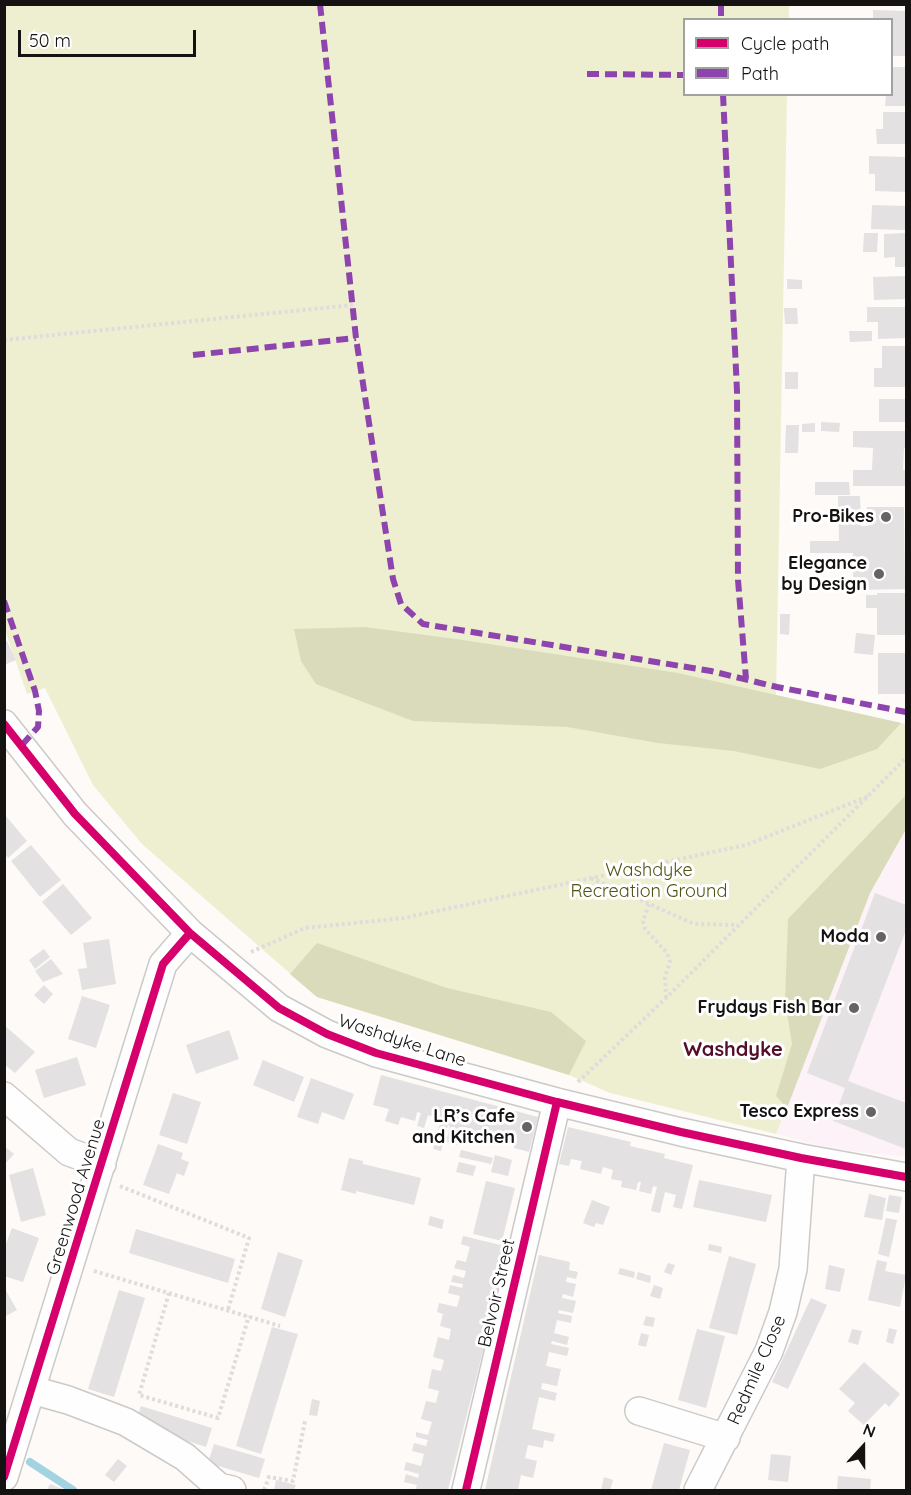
<!DOCTYPE html>
<html>
<head>
<meta charset="utf-8">
<style>
  body { margin:0 }
  #map { position:relative; width:911px; height:1495px; overflow:hidden; background:#fdfaf7; font-family:Quicksand,sans-serif }
  canvas { display:block }
  .frame { position:absolute; inset:0; border:6px solid #141311; pointer-events:none }
  .legend { position:absolute; left:683px; top:18px; width:210px; height:78px; box-sizing:border-box; background:#fff; border:2px solid #a1a1a0; margin:0; padding:8px 10px; list-style:none; font-size:18px; color:#141311 }
  .legend li { display:flex; align-items:center; gap:12px; height:30px }
  .legend b { width:30px; border:2px solid #a1a1a0 }
  .north { position:absolute; left:833px; top:1417px; width:60px; height:60px; -webkit-text-stroke:4px #fff; paint-order:stroke; rotate:21deg; font-size:16px; font-weight:700; line-height:24px; text-align:center; color:#141311 }
  .north::after { content:''; display:block; margin:auto; width:21px; height:27px; background:#141311; clip-path:polygon(50% 0,100% 100%,50% 72%,0 100%) }
  .scale { position:absolute; left:18px; top:30px; width:178px; height:27px; box-sizing:border-box; border:3px solid #141311; border-top:0; padding-left:8px; font-size:18px; line-height:21px; white-space:nowrap; color:#141311; -webkit-text-stroke:4px #fff; paint-order:stroke }
</style>
</head>
<body>
<div id="map">
<canvas width="911" height="1495"></canvas>
<div class="frame"></div>
<ul class="legend">
<li><b style="height:8px;background:#d6006c"></b>Cycle path</li>
<li><b style="height:8px;background:#8e44ad"></b>Path</li>
</ul>
<div class="north">N</div>
<div class="scale">50 m</div>
</div>
<script>
const ctx = document.querySelector('canvas').getContext('2d');
ctx.lineJoin = 'round';
function fill(path, color) { ctx.fillStyle = color; ctx.fill(path, 'evenodd'); }
const poly = rows => new Path2D(rows.map(r => 'M' + r).join(''));
function stroke(path, color, width, dash) { ctx.strokeStyle = color; ctx.lineWidth = width; ctx.lineCap = dash ? 'butt' : 'round'; ctx.setLineDash(dash || []); ctx.stroke(path); }
function write(font, color, halo, rows, align = 'center') {
  ctx.font = font + ' Quicksand,sans-serif'; ctx.lineWidth = 6; ctx.setLineDash([]); ctx.textBaseline = 'middle'; ctx.strokeStyle = halo; ctx.fillStyle = color; for (const [text, x, y, turn = 0] of rows) {
    ctx.save(); ctx.translate(x, y); ctx.rotate((+turn || 0) * Math.PI / 180); ctx.textAlign = isNaN(turn) ? turn : align; if (halo) ctx.strokeText(text, 0, 0); ctx.fillText(text, 0, 0); ctx.restore();
  }
}
fill(poly([
  [906,829,906,1157,832,1149,776,1134,870,893]
]), '#fdf2f7');
fill(poly([
  [4,5,789,5,789,19,684,20,684,94,787,95,776,695,906,724,906,829,870,893,776,1134,610,1093,569,1075,317,997,142,844,93,785,45,688,27,694,4,627]
]), '#eeefd0');
fill(poly([
  [365,627,463,640,678,673,901,723,877,749,820,769,734,751,658,743,567,727,413,721,316,684,301,661,294,629],
  [906,795,906,829,870,893,787,1108,776,1096,792,1044,785,1000,788,919],
  [317,943,447,988,551,1012,586,1041,569,1075,317,997,290,974]
]), '#d9dbba');
stroke(poly([
  [30,1462,73,1490]
]), '#a3d3e1', 8);
fill(poly([
  [873,10,906,11,906,56,892,56,892,20,873,20],
  [892,67,906,67,906,106,885,106,886,94,892,94],
  [883,112,906,112,906,144,877,144,876,129,883,129],
  [869,156,906,157,906,192,875,191,875,174,869,174],
  [872,205,906,206,906,230,871,229],
  [864,233,878,233,877,252,863,252],
  [906,233,906,267,895,267,895,257,884,258,884,234],
  [906,276,906,299,874,300,873,277],
  [787,279,802,280,802,289,787,289],
  [867,307,906,307,906,338,878,339,878,322,867,322],
  [784,308,797,308,798,324,785,324],
  [849,331,872,331,872,341,850,342],
  [882,346,906,346,906,387,874,387,874,368,882,368],
  [785,372,798,372,798,389,785,389],
  [879,399,906,399,906,422,879,422],
  [821,422,840,423,839,432,821,431],
  [815,423,815,432,802,432,802,424],
  [786,425,799,425,798,453,785,453],
  [853,431,906,431,906,448,904,448,903,470,906,470,906,486,853,486,853,470,872,470,873,448,853,447],
  [815,482,849,482,850,495,815,495],
  [838,496,860,496,861,526,868,526,867,507,904,507,905,589,853,590,853,553,810,553,810,541,839,541],
  [809,580,831,580,831,589,809,589],
  [877,593,905,593,906,635,877,635,877,608,866,608,866,595,877,595],
  [780,614,790,614,789,635,780,634],
  [856,633,875,635,873,655,854,653],
  [7,641,16,660,4,665,4,642],
  [878,653,906,653,906,694,878,694],
  [5,815,27,841,8,858,5,854],
  [31,845,61,880,40,897,11,861],
  [63,884,92,918,71,935,42,902],
  [875,893,906,905,906,930,848,1081,906,1103,906,1149,833,1121,845,1088,807,1073],
  [109,939,116,984,82,990,78,969,87,968,83,943],
  [44,949,50,957,35,969,29,960],
  [51,959,63,974,43,982,35,971],
  [44,985,53,994,44,1004,34,995],
  [82,996,110,1005,96,1048,68,1039],
  [4,1025,35,1052,15,1073,4,1064],
  [229,1030,239,1059,196,1074,186,1045],
  [77,1057,86,1085,44,1098,35,1070],
  [263,1060,304,1077,294,1102,253,1085],
  [381,1075,538,1117,529,1152,514,1148,515,1143,488,1136,485,1145,476,1143,478,1133,465,1130,461,1146,446,1142,450,1126,448,1125,441,1151,433,1149,440,1123,433,1121,434,1117,428,1115,424,1128,417,1126,421,1113,417,1112,415,1121,401,1117,398,1125,385,1121,389,1109,373,1105],
  [311,1078,354,1094,344,1120,322,1112,318,1124,297,1117],
  [173,1093,201,1102,187,1144,159,1135],
  [568,1127,631,1142,630,1146,665,1154,664,1158,693,1165,682,1209,673,1207,676,1195,665,1192,660,1213,651,1211,657,1187,653,1186,651,1194,639,1191,641,1182,638,1182,636,1190,621,1187,622,1181,611,1179,613,1170,603,1167,601,1174,580,1169,582,1161,571,1159,569,1166,559,1164],
  [158,1144,183,1153,181,1159,189,1162,184,1176,177,1173,169,1194,143,1185],
  [4,1146,14,1154,4,1165],
  [461,1150,493,1158,491,1164,459,1157],
  [495,1155,512,1160,508,1176,491,1172],
  [349,1158,363,1161,363,1164,421,1178,414,1205,356,1191,356,1194,341,1190],
  [459,1162,476,1166,473,1176,456,1172],
  [33,1168,46,1215,21,1222,9,1175],
  [699,1180,772,1195,766,1222,693,1207],
  [486,1181,515,1188,502,1241,473,1234],
  [869,1194,886,1198,882,1220,864,1217],
  [889,1195,902,1197,899,1213,886,1211],
  [592,1200,610,1207,603,1225,596,1223,594,1227,583,1223],
  [430,1216,444,1220,442,1229,428,1225],
  [886,1218,897,1220,889,1257,878,1254],
  [12,1228,39,1238,23,1282,4,1276,4,1249],
  [136,1229,235,1259,228,1283,129,1253],
  [463,1236,509,1247,448,1490,415,1490,417,1485,404,1482,406,1474,418,1478,419,1474,404,1470,406,1462,421,1466,424,1454,412,1451,414,1443,426,1446,428,1440,416,1437,416,1432,428,1435,432,1422,421,1419,426,1401,436,1403,439,1391,428,1388,432,1369,441,1371,444,1360,433,1357,438,1337,449,1340,451,1329,440,1326,443,1314,437,1312,439,1303,457,1307,460,1296,448,1293,450,1285,462,1288,463,1284,451,1282,453,1275,464,1278,466,1271,454,1268,457,1260,466,1262,468,1254,470,1247,461,1244],
  [709,1244,722,1247,721,1253,708,1250],
  [278,1252,303,1260,285,1317,261,1309],
  [539,1255,570,1262,569,1270,578,1272,576,1279,567,1277,566,1282,576,1284,573,1297,563,1294,562,1298,576,1301,573,1313,559,1310,558,1313,572,1316,571,1323,557,1320,554,1333,569,1337,567,1345,552,1341,551,1344,569,1348,567,1356,549,1352,546,1366,561,1369,557,1386,542,1383,541,1389,557,1393,555,1401,539,1397,532,1429,555,1434,553,1442,544,1440,543,1448,528,1445,525,1458,537,1461,533,1478,521,1475,518,1490,485,1490],
  [729,1256,756,1264,737,1335,709,1328],
  [877,1260,887,1262,885,1271,906,1275,900,1307,868,1300],
  [668,1263,675,1265,671,1275,664,1272],
  [829,1265,845,1269,840,1292,825,1289],
  [620,1268,635,1272,634,1278,618,1274],
  [638,1272,651,1276,650,1283,636,1279],
  [654,1285,663,1288,660,1299,650,1296],
  [4,1287,17,1310,4,1317],
  [119,1290,145,1298,114,1397,88,1389],
  [811,1298,827,1305,788,1389,772,1382],
  [646,1316,655,1318,653,1327,643,1325],
  [272,1327,298,1334,261,1454,236,1446],
  [889,1328,897,1330,893,1344,886,1342],
  [697,1329,725,1336,706,1408,678,1400],
  [852,1329,862,1331,858,1345,848,1342],
  [641,1333,649,1335,646,1347,638,1345],
  [864,1362,900,1394,889,1407,885,1403,864,1425,848,1411,855,1403,839,1389],
  [312,1399,320,1401,317,1416,309,1415],
  [141,1406,212,1428,206,1447,135,1424],
  [664,1443,690,1450,679,1490,651,1490],
  [214,1444,265,1459,259,1478,208,1463],
  [771,1454,791,1456,788,1482,768,1480],
  [118,1459,127,1466,114,1482,105,1475],
  [838,1476,871,1479,870,1490,837,1490],
  [604,1477,613,1480,610,1490,601,1490],
  [276,1480,296,1485,294,1490,274,1490],
  [50,1484,65,1490,47,1490]
]), '#e3e1e1');
const minor = poly([
  [4,724,75,814,190,933,279,1008,327,1034,376,1053,557,1102,681,1132,801,1158,906,1177],
  [4,1096,69,1152,102,1164],
  [32,1390,68,1400,126,1422,185,1457,219,1487,232,1490],
  [639,1411,726,1438],
  [4,1477,163,964,190,933],
  [466,1490,557,1102],
  [698,1490,769,1351,783,1312,793,1269,801,1158]
]);
stroke(minor, '#cccac7', 30);
stroke(poly([
  [4,340,353,305],
  [591,878,694,924,738,925],
  [649,904,643,921,645,929,667,953,670,962,665,977,666,998],
  [251,952,305,928,404,918,746,845,869,796],
  [578,1082,666,998,906,758],
  [120,1186,249,1238,228,1310],
  [94,1271,280,1326],
  [169,1293,139,1395,218,1418,249,1316],
  [264,1490,269,1477,293,1481,305,1421]
]), '#dedcdc', 4, [3, 3]);
stroke(minor, '#fffefe', 27);
stroke(poly([
  [320,4,356,338,393,579,401,604,423,624,711,671,777,687,906,712],
  [721,4,721,20],
  [587,74,684,75],
  [723,94,737,391,738,580,746,679],
  [193,355,356,338],
  [4,601,35,691,39,711,38,727,21,746]
]), '#8e44ad', 6, [12, 6]);
stroke(poly([
  [4,724,75,814,190,933,279,1008,327,1034,376,1053,557,1102,681,1132,801,1158,906,1177],
  [4,1477,163,964,190,933],
  [466,1490,557,1102]
]), '#d6006c', 8);
for (const [x, y, r, color] of [
  [886,517,6,"#666462"],
  [879,574,6,"#666462"],
  [881,937,6,"#666462"],
  [854,1008,6,"#666462"],
  [871,1112,6,"#666462"],
  [527,1127,6,"#666462"]
]) { const dot = new Path2D(); dot.arc(x, y, r, 0, 2 * Math.PI); ctx.fillStyle = color; ctx.fill(dot); stroke(dot, '#fff', 2); }
write('bold 18px', '#141311', '#fff', [
  ["Pro-Bikes",874,517],
  ["Elegance",867,564],
  ["by Design",867,585],
  ["Moda",869,937],
  ["Frydays Fish Bar",842,1008],
  ["Tesco Express",859,1112],
  ["LR’s Cafe",515,1117],
  ["and Kitchen",515,1138]
], 'right');
write('18px', '#515312', '#fff', [
  ["Washdyke",649,871],
  ["Recreation Ground",649,892]
]);
write('18px', '#141311', '#fff', [
  ["Washdyke Lane",402,1041,18],
  ["Greenwood Avenue",76,1197,-73],
  ["Belvoir Street",497,1293,-77],
  ["Redmile Close",757,1370,-66]
]);
write('bold 20px', '#530f29', '#fff', [
  ["Washdyke",733,1050]
]);
</script>
</body>
</html>
